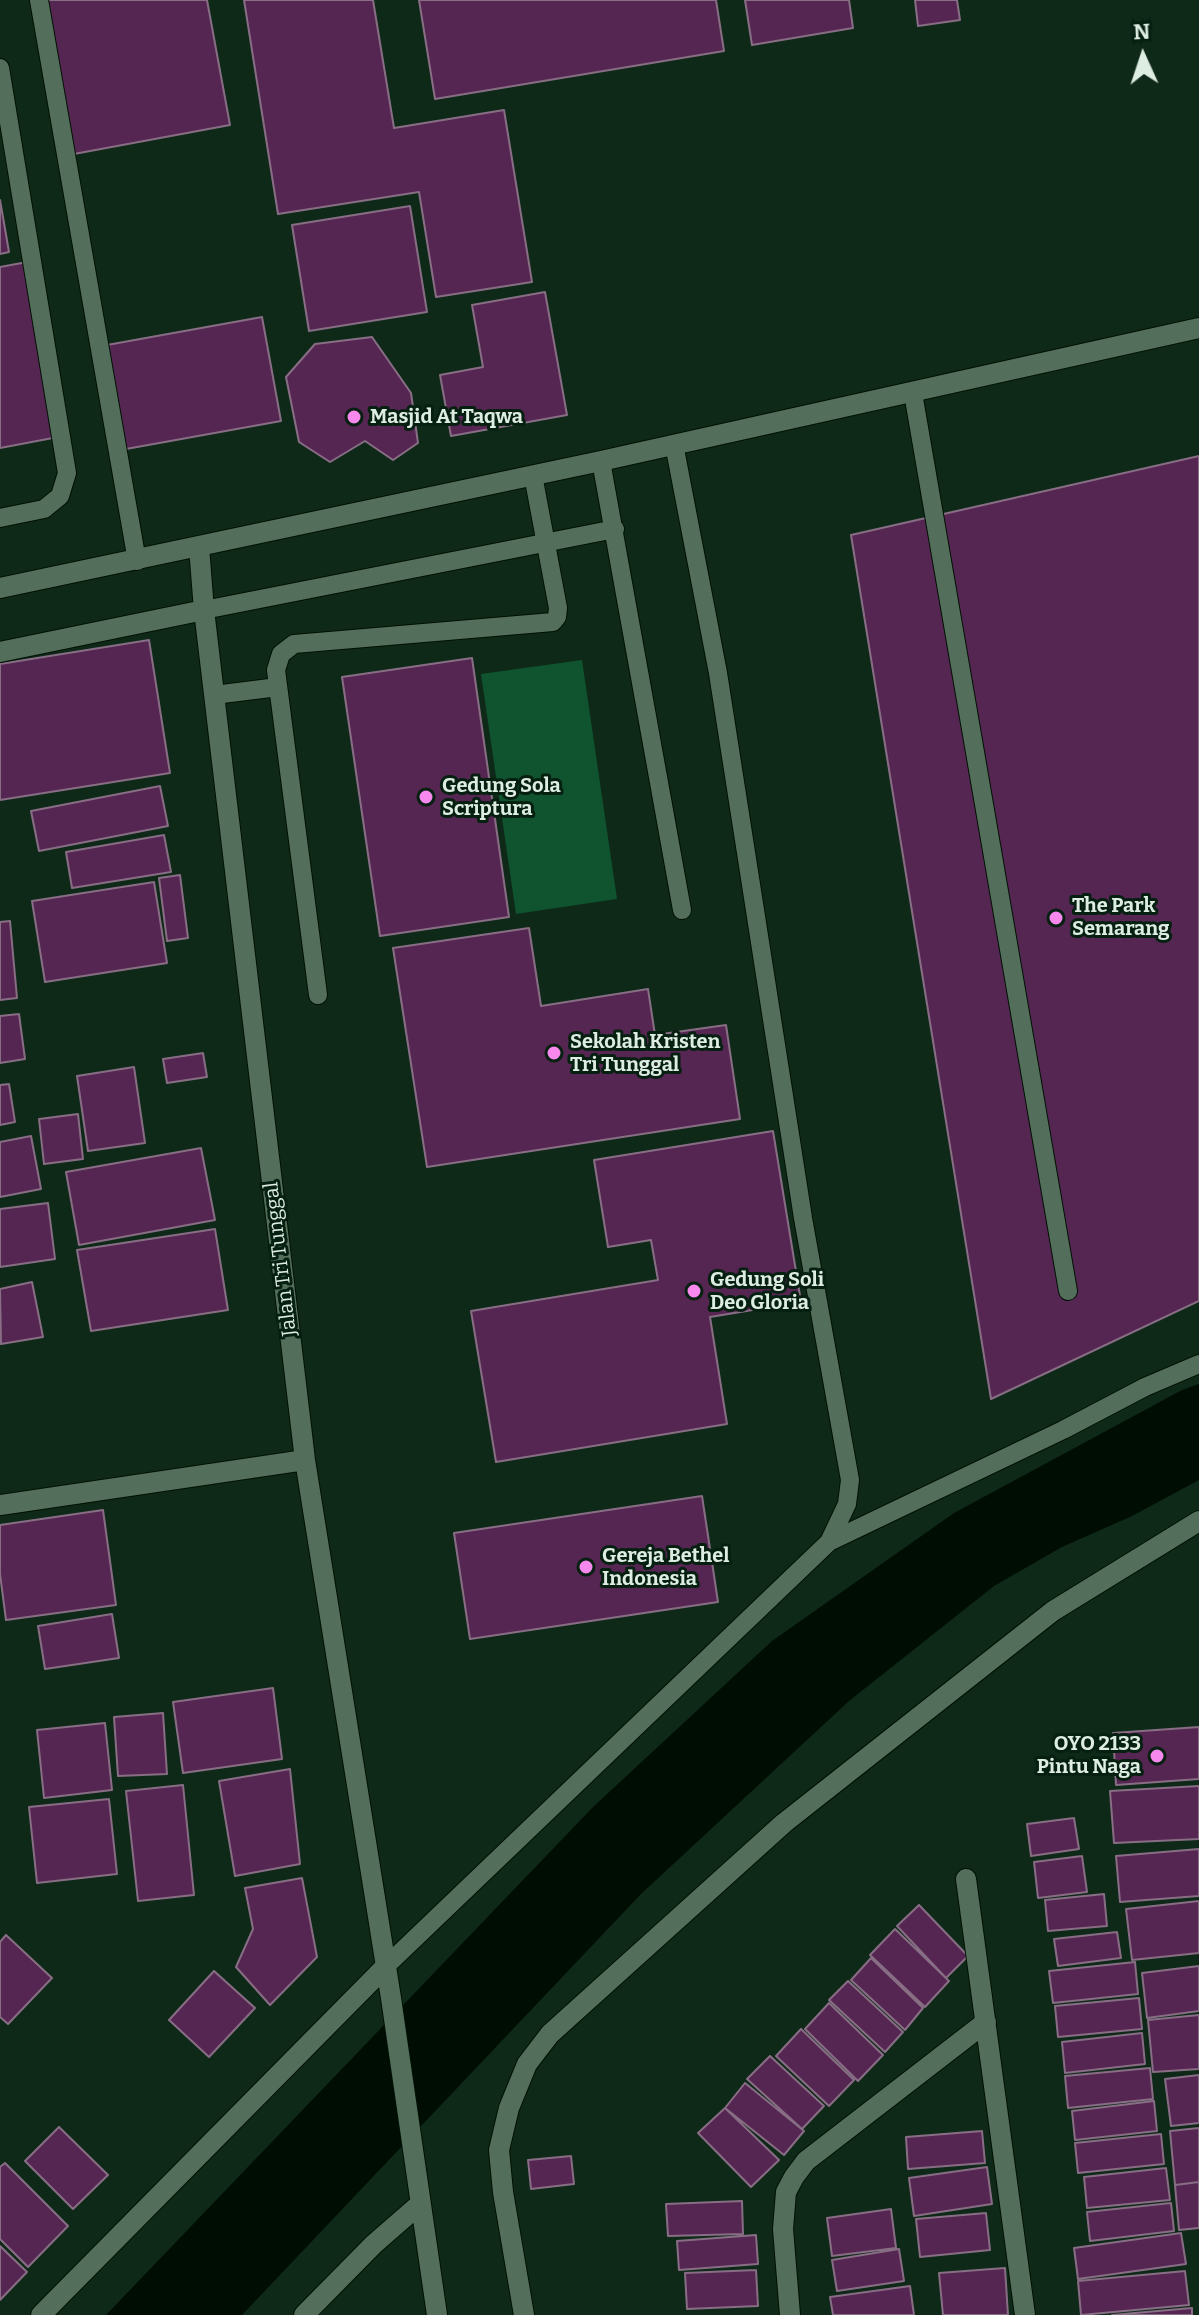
<!DOCTYPE html>
<html>
<head>
<meta charset="utf-8">
<style>
  body { margin:0 }
  #map { position:relative; width:1199px; height:2315px; overflow:hidden; background:#0f2919; font-family:Bitter,serif }
  canvas { display:block }
  .north { position:absolute; left:1103px; top:16px; width:80px; height:80px; -webkit-text-stroke:6px #051f10; paint-order:stroke; rotate:357deg; font-size:22px; font-weight:700; line-height:32px; text-align:center; color:#deede2 }
  .north::after { content:''; display:block; margin:auto; width:28px; height:36px; background:#deede2; clip-path:polygon(50% 0,100% 100%,50% 72%,0 100%) }
</style>
</head>
<body>
<div id="map">
<canvas width="1199" height="2315"></canvas>
<div class="north">N</div>
</div>
<script>
const ctx = document.querySelector('canvas').getContext('2d');
ctx.lineJoin = 'round';
function fill(path, color) { ctx.fillStyle = color; ctx.fill(path, 'evenodd'); }
const poly = rows => new Path2D(rows.map(r => 'M' + r).join(''));
function stroke(path, color, width, dash) { ctx.strokeStyle = color; ctx.lineWidth = width; ctx.lineCap = dash ? 'butt' : 'round'; ctx.setLineDash(dash || []); ctx.stroke(path); }
function write(font, color, halo, rows, align = 'center') {
  ctx.font = font + ' Bitter,serif'; ctx.lineWidth = 6; ctx.setLineDash([]); ctx.textBaseline = 'middle'; ctx.strokeStyle = halo; ctx.fillStyle = color; for (const [text, x, y, turn = 0] of rows) {
    ctx.save(); ctx.translate(x, y); ctx.rotate((+turn || 0) * Math.PI / 180); ctx.textAlign = isNaN(turn) ? turn : align; if (halo) ctx.strokeText(text, 0, 0); ctx.fillText(text, 0, 0); ctx.restore();
  }
}
fill(poly([
  [582,660,617,899,516,914,481,674]
]), '#0f532f');
fill(poly([
  [1199,1384,1199,1480,1132,1516,1062,1547,994,1586,849,1701,641,1894,242,2315,106,2315,593,1807,772,1641,954,1513,1182,1390]
]), '#000d03');
const building = poly([
  [46,0,207,0,230,125,74,154,46,0],
  [244,0,373,0,394,128,504,110,532,282,436,297,419,192,278,214,244,0],
  [419,0,716,0,724,51,435,99,419,0],
  [745,0,849,0,853,28,752,45,745,0],
  [915,0,957,0,960,20,918,26,915,0],
  [0,200,9,252,0,254,0,200],
  [410,206,427,312,309,331,292,225,410,206],
  [27,262,58,437,0,448,0,267,27,262],
  [545,292,567,415,451,436,440,375,483,367,472,305,545,292],
  [262,317,281,421,126,449,107,345,262,317],
  [372,337,411,393,418,443,393,460,365,441,330,462,299,442,286,377,315,344,372,337],
  [1199,456,1199,1301,991,1399,851,535,1199,456],
  [149,640,170,773,0,800,0,664,149,640],
  [472,658,509,917,380,936,342,677,472,658],
  [160,786,168,826,39,851,31,811,160,786],
  [164,835,171,872,72,888,66,852,164,835],
  [180,875,188,938,167,941,159,878,180,875],
  [154,882,167,963,45,982,32,901,154,882],
  [10,921,17,998,0,1000,0,922,10,921],
  [529,928,541,1006,648,989,655,1035,726,1025,740,1119,427,1167,393,948,529,928],
  [19,1014,25,1059,0,1063,0,1016,19,1014],
  [203,1053,207,1077,167,1083,163,1059,203,1053],
  [134,1067,145,1143,88,1151,77,1076,134,1067],
  [9,1084,15,1122,0,1125,0,1085,9,1084],
  [78,1114,83,1159,44,1164,39,1119,78,1114],
  [773,1131,801,1302,710,1317,727,1424,496,1462,471,1311,658,1280,651,1240,608,1247,594,1160,773,1131],
  [31,1136,41,1189,0,1197,0,1142,31,1136],
  [201,1148,215,1220,79,1245,66,1172,201,1148],
  [48,1203,55,1259,0,1267,0,1209,48,1203],
  [215,1229,228,1310,91,1331,77,1250,215,1229],
  [32,1282,43,1337,1,1344,0,1289,32,1282],
  [702,1496,718,1602,470,1639,454,1533,702,1496],
  [103,1510,116,1605,6,1620,0,1574,0,1525,103,1510],
  [112,1614,119,1658,45,1669,38,1626,112,1614],
  [273,1688,282,1759,183,1773,173,1702,273,1688],
  [163,1713,167,1774,118,1776,114,1717,163,1713],
  [105,1723,112,1790,44,1798,37,1730,105,1723],
  [1199,1727,1199,1779,1116,1785,1113,1733,1199,1727],
  [290,1769,300,1864,235,1876,219,1781,290,1769],
  [183,1785,194,1895,138,1901,126,1791,183,1785],
  [1199,1786,1199,1839,1114,1843,1110,1791,1199,1786],
  [109,1799,117,1874,37,1883,29,1807,109,1799],
  [1074,1818,1079,1849,1031,1856,1027,1824,1074,1818],
  [1199,1849,1199,1896,1120,1902,1116,1856,1199,1849],
  [1082,1856,1087,1892,1038,1898,1034,1862,1082,1856],
  [302,1878,317,1957,270,2005,236,1967,253,1929,245,1888,302,1878],
  [1104,1894,1107,1926,1048,1931,1045,1900,1104,1894],
  [1199,1901,1199,1953,1132,1960,1126,1909,1199,1901],
  [919,1905,968,1956,946,1978,897,1926,919,1905],
  [895,1929,949,1981,925,2007,870,1955,895,1929],
  [1117,1932,1121,1958,1058,1966,1054,1939,1117,1932],
  [6,1935,52,1978,8,2024,0,2017,0,1942,6,1935],
  [871,1958,923,2008,905,2030,851,1980,871,1958],
  [1135,1962,1138,1994,1053,2003,1049,1971,1135,1962],
  [1199,1966,1199,2011,1147,2018,1142,1973,1199,1966],
  [214,1971,255,2008,209,2057,169,2020,214,1971],
  [848,1981,903,2032,885,2052,829,2000,848,1981],
  [1139,1998,1142,2029,1058,2037,1055,2006,1139,1998],
  [829,2003,883,2055,858,2081,805,2029,829,2003],
  [1199,2015,1199,2069,1153,2072,1148,2020,1199,2015],
  [801,2029,854,2080,829,2106,776,2056,801,2029],
  [1142,2033,1145,2064,1065,2073,1062,2042,1142,2033],
  [770,2056,824,2106,802,2129,747,2079,770,2056],
  [1150,2068,1153,2099,1068,2108,1065,2076,1150,2068],
  [1199,2075,1199,2123,1171,2126,1165,2079,1199,2075],
  [745,2083,804,2131,784,2155,725,2108,745,2083],
  [1154,2101,1157,2131,1075,2140,1072,2111,1154,2101],
  [725,2108,779,2160,751,2187,698,2133,725,2108],
  [59,2127,108,2175,73,2209,25,2161,59,2127],
  [1199,2128,1199,2182,1175,2185,1170,2131,1199,2128],
  [982,2131,985,2163,908,2169,906,2137,982,2131],
  [1161,2134,1164,2164,1078,2173,1075,2143,1161,2134],
  [571,2156,574,2184,531,2189,528,2160,571,2156],
  [5,2163,68,2226,28,2267,0,2239,0,2167,5,2163],
  [987,2167,992,2204,914,2216,909,2178,987,2167],
  [1166,2168,1170,2200,1087,2208,1084,2177,1166,2168],
  [1199,2182,1199,2228,1179,2230,1175,2185,1199,2182],
  [742,2201,743,2234,668,2236,666,2204,742,2201],
  [1171,2203,1174,2231,1090,2241,1087,2212,1171,2203],
  [891,2209,896,2248,832,2256,827,2218,891,2209],
  [986,2213,990,2250,920,2257,916,2219,986,2213],
  [1181,2233,1186,2264,1078,2279,1074,2248,1181,2233],
  [756,2235,758,2264,679,2270,677,2241,756,2235],
  [0,2246,27,2272,0,2300,0,2246],
  [899,2249,904,2281,837,2291,832,2260,899,2249],
  [1005,2268,1008,2315,943,2315,939,2273,1005,2268],
  [756,2270,758,2306,687,2309,685,2273,756,2270],
  [1185,2271,1189,2305,1081,2315,1078,2281,1185,2271],
  [910,2286,914,2315,833,2315,830,2297,910,2286],
  [1192,2308,1192,2315,1112,2315,1192,2308]
]);
fill(building, '#562652');
stroke(building, '#876e84', 2);
const lane = poly([
  [39,0,137,561],
  [0,68,67,473,60,496,44,509,0,518],
  [913,393,1068,1291],
  [601,461,682,910],
  [204,610,615,529],
  [214,695,278,687],
  [318,995,276,670,281,654,294,644,553,622,557,617,558,608,533,475],
  [829,1542,1063,1430,1145,1387,1199,1364],
  [385,1967,829,1542,847,1504,850,1480,803,1218,718,673,674,444]
]);
const street = poly([
  [199,547,204,610,305,1460,391,1998,437,2315],
  [0,588,601,461,1199,328],
  [0,652,204,610],
  [0,1505,305,1460],
  [966,1879,1025,2315],
  [41,2315,385,1967],
  [304,2315,374,2244,420,2204],
  [524,2315,503,2192,499,2150,509,2108,527,2064,550,2034,784,1823,1053,1611,1199,1521],
  [790,2315,783,2229,786,2192,794,2177,806,2161,986,2022]
]);
stroke(lane, '#001104', 20);
stroke(street, '#001104', 22);
stroke(lane, '#536f5c', 18);
stroke(street, '#536f5c', 20);
for (const [x, y, r, color] of [
  [354,417,8,"#f788ec"],
  [426,797,8,"#f788ec"],
  [1056,918,8,"#f788ec"],
  [554,1053,8,"#f788ec"],
  [694,1291,8,"#f788ec"],
  [586,1567,8,"#f788ec"],
  [1157,1756,8,"#f788ec"]
]) { const dot = new Path2D(); dot.arc(x, y, r, 0, 2 * Math.PI); ctx.fillStyle = color; ctx.fill(dot); stroke(dot, '#051f10', 3); }
write('bold 20px', '#deede2', '#051f10', [
  ["Masjid At Taqwa",370,417],
  ["Gedung Sola",442,786],
  ["Scriptura",442,809],
  ["The Park",1072,906],
  ["Semarang",1072,929],
  ["Sekolah Kristen",570,1042],
  ["Tri Tunggal",570,1065],
  ["Gedung Soli",710,1280],
  ["Deo Gloria",710,1303],
  ["Gereja Bethel",602,1556],
  ["Indonesia",602,1579],
  ["OYO 2133",1141,1744,"right"],
  ["Pintu Naga",1141,1767,"right"]
], 'left');
write('20px', '#deede2', '#051f10', [
  ["Jalan Tri Tunggal",281,1259,-97]
]);
</script>
</body>
</html>
